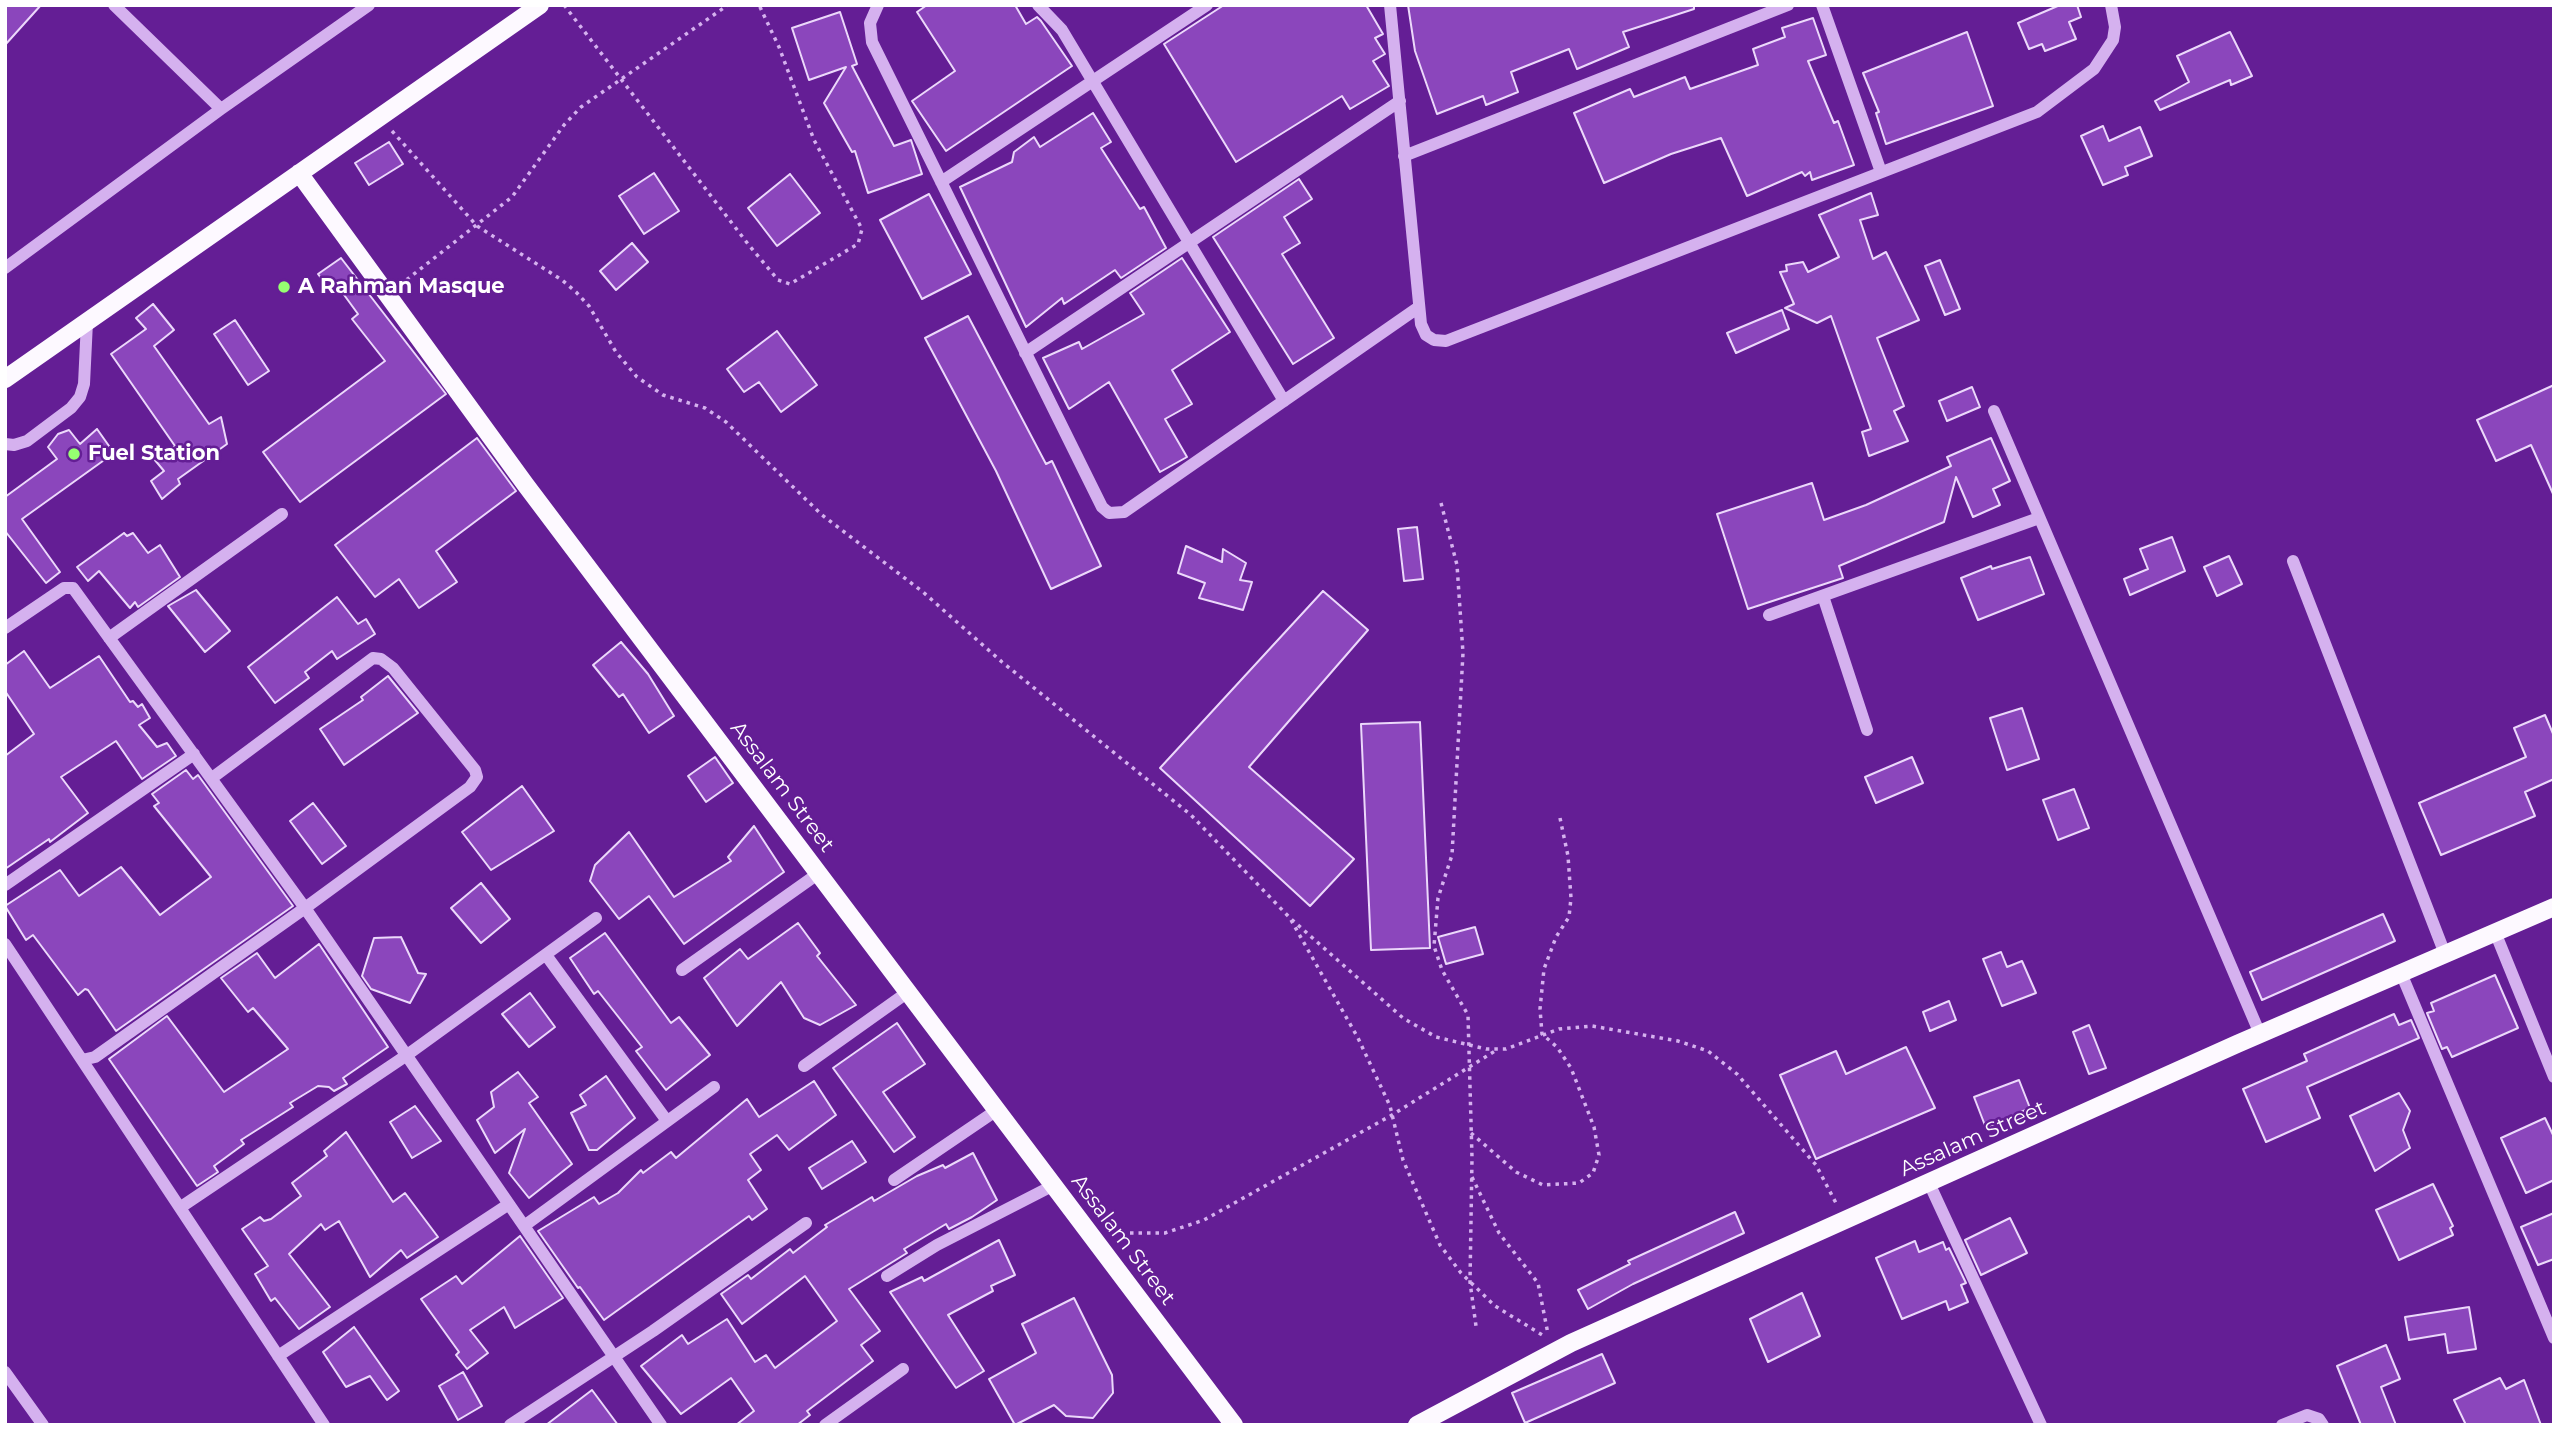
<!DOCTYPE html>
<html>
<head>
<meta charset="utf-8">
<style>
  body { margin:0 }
  #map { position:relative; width:2559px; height:1430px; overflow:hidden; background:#641e95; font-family:Montserrat,sans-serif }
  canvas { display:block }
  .frame { position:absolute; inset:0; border:7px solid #fff; pointer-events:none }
</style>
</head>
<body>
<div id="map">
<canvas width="2559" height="1430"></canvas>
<div class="frame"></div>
</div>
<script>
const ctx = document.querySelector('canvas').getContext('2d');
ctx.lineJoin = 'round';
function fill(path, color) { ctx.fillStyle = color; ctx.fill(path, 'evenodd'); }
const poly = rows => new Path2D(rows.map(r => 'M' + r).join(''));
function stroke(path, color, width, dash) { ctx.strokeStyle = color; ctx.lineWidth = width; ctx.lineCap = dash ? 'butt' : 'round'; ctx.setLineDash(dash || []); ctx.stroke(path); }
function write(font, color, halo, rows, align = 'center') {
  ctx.font = font + ' Montserrat,sans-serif'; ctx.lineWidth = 5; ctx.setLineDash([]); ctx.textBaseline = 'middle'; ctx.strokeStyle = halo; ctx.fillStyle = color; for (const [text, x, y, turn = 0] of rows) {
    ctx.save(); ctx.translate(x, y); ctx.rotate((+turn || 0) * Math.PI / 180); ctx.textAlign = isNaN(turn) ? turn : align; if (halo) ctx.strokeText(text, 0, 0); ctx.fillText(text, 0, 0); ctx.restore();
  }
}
const building = poly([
  [5,5,41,5,5,45,5,5],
  [927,5,1015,5,1026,24,1037,17,1041,21,1072,66,946,151,912,101,955,71,917,12,927,5],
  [1224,5,1366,5,1383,34,1375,38,1385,54,1373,61,1389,86,1350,109,1342,96,1236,162,1164,44,1224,5],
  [1408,5,1694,5,1694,9,1623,32,1629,47,1577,69,1569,49,1511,72,1518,92,1486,105,1483,96,1437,114,1415,51,1408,5],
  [2060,5,2077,5,2081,17,2069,22,2076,39,2045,51,2042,44,2029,49,2018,23,2060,5],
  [840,12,857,64,852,66,894,146,911,140,922,174,868,193,855,151,852,152,824,103,846,67,809,80,792,28,840,12],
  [1813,18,1826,55,1808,61,1834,123,1838,121,1854,165,1812,180,1810,172,1805,176,1802,172,1747,196,1721,138,1671,154,1604,183,1574,113,1630,89,1634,97,1685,77,1690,89,1758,65,1753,49,1785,37,1782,28,1813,18],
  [1967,32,1993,106,1886,144,1876,113,1879,112,1863,73,1967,32],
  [2230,32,2252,76,2231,85,2230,80,2160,110,2155,101,2189,82,2177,56,2230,32],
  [1093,113,1111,142,1101,148,1140,209,1144,207,1166,248,1121,278,1115,270,1064,304,1062,298,1026,327,960,187,1012,162,1014,152,1034,137,1040,147,1093,113],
  [2103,126,2109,141,2140,127,2152,156,2125,167,2128,175,2103,185,2081,136,2103,126],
  [389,142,403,164,369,185,355,163,389,142],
  [654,173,679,211,644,234,619,196,654,173],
  [790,174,820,213,777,246,748,208,790,174],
  [1299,179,1312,199,1284,217,1300,243,1282,254,1334,338,1293,364,1213,237,1299,179],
  [1871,193,1878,215,1860,220,1873,259,1886,252,1919,320,1877,338,1904,406,1894,411,1908,441,1869,456,1862,432,1871,429,1831,316,1817,323,1785,308,1794,304,1780,272,1787,271,1786,265,1803,262,1808,272,1839,257,1819,215,1871,193],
  [929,194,971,274,922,299,880,220,929,194],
  [632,243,648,262,616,290,600,271,632,243],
  [341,258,446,394,300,502,263,452,385,361,352,319,358,314,339,288,332,293,318,274,341,258],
  [1182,258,1230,332,1172,370,1192,404,1165,419,1187,457,1160,472,1109,382,1069,409,1043,358,1079,342,1082,349,1144,314,1130,293,1182,258],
  [1940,260,1960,309,1945,315,1925,266,1940,260],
  [153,304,174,330,154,346,209,424,221,417,227,444,178,479,180,484,162,499,151,481,164,471,154,459,175,446,111,354,146,329,136,318,153,304],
  [1782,310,1789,329,1736,353,1727,333,1782,310],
  [968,316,1046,464,1052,461,1101,566,1051,589,996,471,925,338,968,316],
  [235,320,269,371,248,385,214,334,235,320],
  [777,331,817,385,781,412,759,382,744,392,727,369,777,331],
  [2554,385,2554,496,2531,445,2496,461,2477,420,2554,385],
  [1972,387,1980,407,1947,421,1939,401,1972,387],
  [97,429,114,453,22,519,60,572,46,583,5,531,5,497,57,459,48,447,58,434,69,430,80,444,97,429],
  [477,438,516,491,436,551,457,582,419,608,399,579,375,597,335,545,477,438],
  [1991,438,2010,481,1993,489,2000,505,1973,517,1956,477,1944,522,1839,566,1843,578,1748,609,1717,514,1812,483,1824,520,1866,505,1951,466,1947,457,1991,438],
  [1417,527,1423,579,1404,581,1398,529,1417,527],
  [124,533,127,536,133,533,148,553,160,545,180,577,138,607,135,602,130,608,99,571,88,581,77,567,124,533],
  [2172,537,2185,571,2130,595,2124,579,2148,569,2140,549,2172,537],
  [1186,546,1222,562,1223,549,1246,563,1240,580,1252,582,1243,610,1199,598,1205,583,1178,573,1186,546],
  [2229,556,2242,584,2217,596,2204,567,2229,556],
  [2030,557,2044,594,1978,620,1961,578,1991,566,1992,569,2030,557],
  [196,590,230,631,205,652,168,606,196,590],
  [1323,591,1368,630,1249,767,1354,859,1310,906,1160,768,1323,591],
  [337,597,358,624,366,619,375,634,337,659,332,651,305,672,309,678,275,703,248,667,337,597],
  [621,642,648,674,674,716,649,733,623,694,619,697,593,665,621,642],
  [24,651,50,688,99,656,130,702,133,701,138,707,142,704,150,718,139,725,157,747,167,743,176,756,142,779,116,741,61,777,88,813,50,842,49,839,5,869,5,756,34,734,5,691,5,665,24,651],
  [388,676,418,713,344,765,320,729,363,700,361,697,388,676],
  [2022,708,2039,759,2007,770,1990,718,2022,708],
  [2545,715,2554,736,2554,779,2525,792,2535,816,2441,855,2419,803,2526,757,2514,728,2545,715],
  [1420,722,1430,948,1371,950,1361,724,1420,722],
  [715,757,733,783,706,802,688,776,715,757],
  [1912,757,1923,783,1876,803,1865,777,1912,757],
  [186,770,193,779,198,775,293,906,116,1031,88,990,85,989,78,995,33,935,26,940,5,906,60,870,79,896,121,867,160,915,211,877,154,806,159,803,152,794,186,770],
  [522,786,554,831,491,870,462,832,522,786],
  [2074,789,2089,828,2058,840,2043,800,2074,789],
  [313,803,346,846,322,864,290,821,313,803],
  [754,826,784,872,684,944,649,896,619,919,590,881,595,865,629,832,674,897,731,861,728,857,754,826],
  [481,883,510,919,481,943,451,908,481,883],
  [2383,914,2395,941,2262,1000,2250,972,2383,914],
  [798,923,820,953,817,956,856,1005,820,1025,804,1018,781,982,737,1026,704,978,740,949,748,959,798,923],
  [1475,927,1483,954,1446,964,1438,937,1475,927],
  [605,933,671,1023,679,1017,710,1055,666,1090,636,1051,642,1047,598,991,594,994,570,958,605,933],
  [401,937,418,973,426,974,410,1003,371,989,362,976,374,938,401,937],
  [319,944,388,1047,343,1078,347,1084,334,1091,329,1087,318,1086,290,1103,293,1107,241,1140,244,1144,214,1166,218,1172,197,1186,109,1059,167,1016,224,1092,288,1049,253,1008,248,1012,221,978,257,953,275,978,319,944],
  [2001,952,2007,967,2022,961,2036,993,2002,1006,1983,959,2001,952],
  [2495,975,2518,1028,2452,1057,2447,1047,2442,1049,2427,1013,2434,1011,2431,1003,2495,975],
  [530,993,555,1027,529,1047,502,1014,530,993],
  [1949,1001,1956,1020,1930,1031,1923,1012,1949,1001],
  [2394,1014,2399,1025,2411,1020,2419,1038,2307,1087,2320,1118,2266,1142,2243,1089,2307,1061,2304,1054,2394,1014],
  [897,1023,925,1064,883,1092,915,1137,894,1152,833,1068,897,1023],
  [2089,1025,2106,1068,2089,1074,2073,1032,2089,1025],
  [1906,1047,1935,1108,1816,1159,1780,1075,1836,1051,1846,1074,1906,1047],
  [518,1072,538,1097,529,1103,572,1164,529,1198,509,1173,525,1129,495,1153,477,1120,494,1107,491,1092,518,1072],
  [606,1076,635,1118,597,1150,589,1150,571,1113,586,1105,580,1095,606,1076],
  [2019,1080,2030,1108,1986,1128,1974,1097,2019,1080],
  [814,1081,836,1115,789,1150,777,1135,750,1154,761,1170,748,1180,767,1209,752,1220,749,1216,604,1320,580,1287,578,1288,538,1231,594,1197,599,1204,618,1193,641,1170,643,1173,671,1152,676,1158,747,1099,759,1117,814,1081],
  [2399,1093,2410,1111,2403,1130,2410,1148,2375,1171,2350,1116,2399,1093],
  [415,1106,441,1141,412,1158,390,1122,415,1106],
  [2545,1118,2554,1137,2554,1180,2526,1193,2501,1138,2545,1118],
  [346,1132,393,1202,405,1193,438,1237,407,1258,401,1250,370,1277,339,1221,325,1230,321,1224,289,1254,330,1307,299,1329,275,1298,271,1301,255,1274,268,1266,242,1229,260,1217,264,1221,271,1219,301,1196,292,1183,327,1156,324,1151,346,1132],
  [852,1141,866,1162,822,1189,809,1168,852,1141],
  [973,1153,997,1200,972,1217,949,1229,946,1224,904,1249,907,1253,849,1289,880,1331,861,1345,873,1361,807,1411,810,1415,797,1425,736,1425,754,1411,731,1378,681,1414,641,1366,682,1335,688,1344,727,1319,755,1362,766,1355,775,1368,837,1321,805,1276,742,1324,721,1294,748,1275,751,1279,790,1249,793,1253,827,1227,825,1225,872,1197,874,1201,917,1176,943,1165,945,1168,973,1153],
  [2433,1184,2453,1226,2450,1228,2453,1235,2399,1260,2376,1210,2433,1184],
  [1735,1212,1744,1233,1633,1284,1588,1309,1578,1290,1630,1264,1628,1261,1735,1212],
  [2554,1213,2554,1259,2538,1265,2521,1227,2554,1213],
  [2010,1218,2027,1253,1981,1275,1965,1240,2010,1218],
  [520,1236,563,1298,515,1328,504,1307,470,1330,488,1353,467,1369,456,1355,459,1352,421,1299,456,1276,462,1284,520,1236],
  [999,1240,1015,1275,991,1286,993,1291,948,1315,984,1371,956,1388,890,1292,922,1277,924,1281,999,1240],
  [1915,1241,1919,1252,1943,1242,1946,1250,1949,1248,1966,1283,1961,1285,1968,1302,1949,1310,1946,1301,1902,1319,1876,1258,1915,1241],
  [1802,1293,1820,1336,1768,1362,1750,1319,1802,1293],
  [1074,1298,1112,1375,1113,1393,1093,1418,1066,1416,1054,1405,1015,1425,989,1379,1036,1353,1022,1324,1074,1298],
  [2469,1307,2476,1349,2448,1353,2445,1334,2409,1340,2405,1317,2469,1307],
  [354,1327,399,1391,387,1400,370,1376,346,1387,323,1352,354,1327],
  [2386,1345,2400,1379,2381,1387,2396,1425,2361,1425,2337,1366,2386,1345],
  [1602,1354,1615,1383,1525,1423,1512,1393,1602,1354],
  [463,1372,482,1406,458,1420,439,1386,463,1372],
  [2500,1378,2506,1389,2524,1380,2541,1425,2466,1425,2454,1400,2500,1378],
  [592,1390,618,1425,546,1425,592,1390]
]);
fill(building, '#8b46bc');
stroke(building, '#ecd8fb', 2);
stroke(poly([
  [564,5,748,244,778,280,790,284,858,244,862,229,814,140,779,47,759,5],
  [392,131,477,226,562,280,576,292,589,306,616,352,637,377,663,395,705,408,726,422,822,515,923,592,1002,662,1191,815,1290,918,1403,1018,1436,1037,1486,1049,1506,1049,1559,1029,1592,1026,1678,1041,1708,1051,1737,1074,1816,1165,1837,1205],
  [400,285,512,197,564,125,581,107,728,5],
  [1441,503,1457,565,1463,653,1452,855,1438,898,1434,946,1442,970,1468,1015,1472,1158,1470,1282,1476,1326],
  [1291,920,1358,1038,1390,1106,1403,1160,1440,1245,1461,1273,1495,1306,1544,1336],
  [1471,1133,1516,1172,1543,1185,1579,1183,1593,1173,1599,1155,1594,1127,1571,1068,1557,1047,1542,1034,1540,1009,1544,969,1556,937,1569,917,1571,898,1568,856,1560,818],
  [1472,1177,1499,1233,1538,1283,1548,1334],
  [1113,1233,1165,1233,1204,1220,1392,1115,1495,1051]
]), '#d5b1ef', 3.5, [3.5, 5]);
stroke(poly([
  [114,5,221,109],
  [878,5,870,23,872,42,1102,507,1109,513,1124,512,1419,307],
  [1038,5,1062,30,1284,401],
  [1390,5,1421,324,1426,335,1434,340,1446,341,2037,112,2094,69,2113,40,2115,27,2111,5],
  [1822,5,1881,172],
  [1404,156,1788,5],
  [941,182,1207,5],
  [5,268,221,109,369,5],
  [1025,353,1400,101],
  [1994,411,2260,1034],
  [5,444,14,445,27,441,71,408,80,397,84,384,87,322],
  [2293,561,2445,954],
  [1823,596,1867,730],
  [1769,615,2039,518],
  [5,628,64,588,73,588,305,908,661,1425],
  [109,638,282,514],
  [5,885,194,754],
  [2495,932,2554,1077],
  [5,944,324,1425],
  [546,955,667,1121],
  [682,970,819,873],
  [2401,973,2554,1338],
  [82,1060,95,1057,305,908,470,787,477,777,475,770,393,668,381,659,373,658,212,778],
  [804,1066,908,992],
  [894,1180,997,1110],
  [1929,1183,2041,1425],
  [181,1207,407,1055,596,918],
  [524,1226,714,1087],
  [887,1276,937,1245,1054,1185],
  [278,1356,509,1204],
  [5,1372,43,1425],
  [510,1425,653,1331,806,1223],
  [825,1425,903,1369],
  [2282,1425,2307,1415,2319,1419,2323,1425]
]), '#d5b1ef', 12);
stroke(poly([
  [299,173,525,484,1234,1425],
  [5,379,540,5],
  [1417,1425,1571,1343,2237,1044,2554,907]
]), '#fdf9ff', 18);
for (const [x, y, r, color] of [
  [284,287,7,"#96fe71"],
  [74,454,7,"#96fe71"]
]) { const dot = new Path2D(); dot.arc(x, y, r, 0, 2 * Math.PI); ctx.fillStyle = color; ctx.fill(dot); stroke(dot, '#641e95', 2.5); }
write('bold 21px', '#fff', '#641e95', [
  ["A Rahman Masque",298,287],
  ["Fuel Station",88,454]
], 'left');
write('21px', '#fff', '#641e95', [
  ["Assalam Street",782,787,53],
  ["Assalam Street",1973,1139,-24],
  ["Assalam Street",1123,1240,53]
]);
</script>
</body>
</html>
